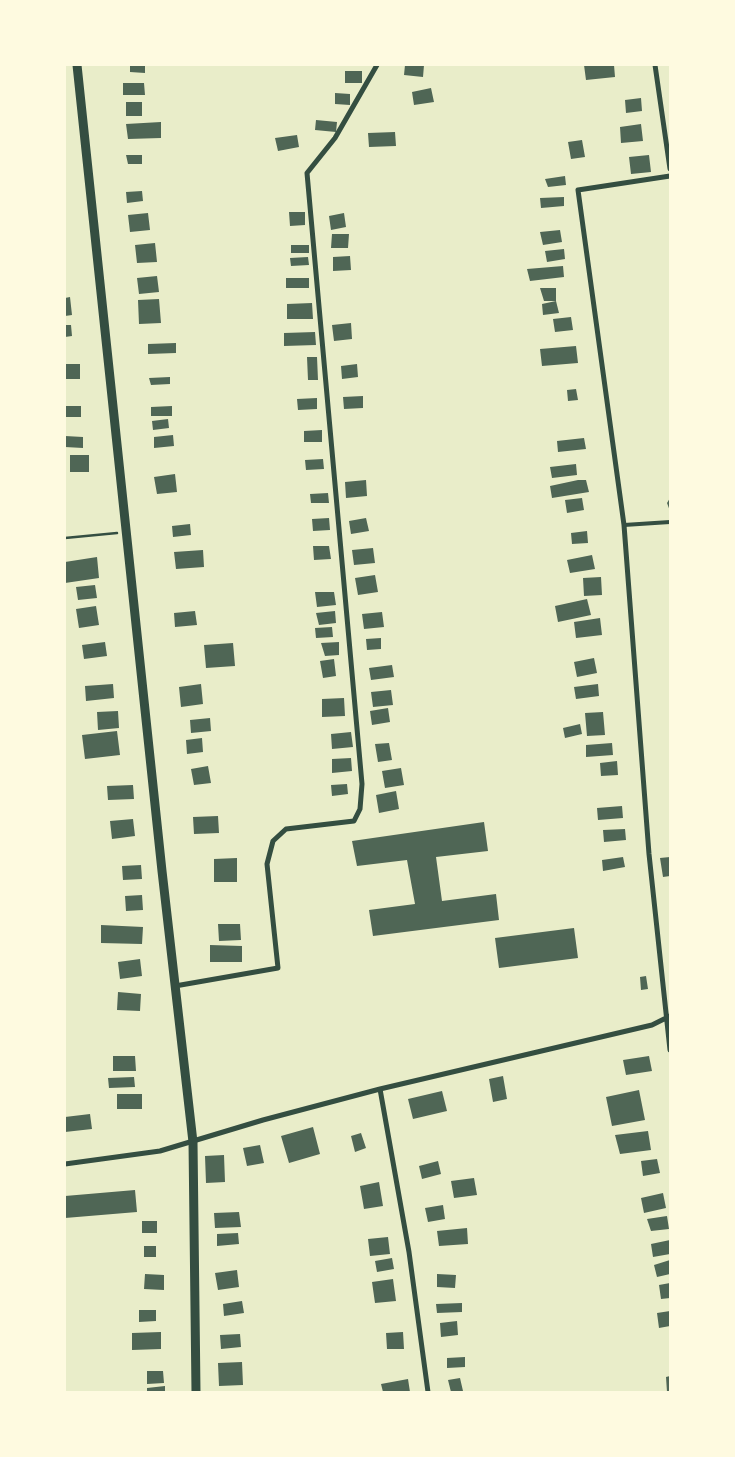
<!DOCTYPE html>
<html>
<head>
<meta charset="utf-8">
<style>
  body { margin:0 }
  #map { position:relative; width:735px; height:1457px; overflow:hidden; background:#e9edc9; font-family:"Golos Text",sans-serif }
  canvas { display:block }
  .frame { position:absolute; inset:0; border:66px solid #fefae0; pointer-events:none }
</style>
</head>
<body>
<div id="map">
<canvas width="735" height="1457"></canvas>
<div class="frame"></div>
</div>
<script>
const ctx = document.querySelector('canvas').getContext('2d');
ctx.lineJoin = 'round';
function fill(path, color) { ctx.fillStyle = color; ctx.fill(path, 'evenodd'); }
const poly = rows => new Path2D(rows.map(r => 'M' + r).join(''));
function stroke(path, color, width, dash) { ctx.strokeStyle = color; ctx.lineWidth = width; ctx.lineCap = dash ? 'butt' : 'round'; ctx.setLineDash(dash || []); ctx.stroke(path); }
fill(poly([
  [130,65,145,65,145,73,130,72],
  [405,65,424,65,423,77,404,75],
  [584,65,614,65,615,77,586,80],
  [345,71,362,71,362,83,345,83],
  [123,83,144,83,145,95,123,95],
  [431,88,434,102,414,105,412,92],
  [335,93,350,94,350,105,335,104],
  [641,98,642,111,626,113,625,100],
  [126,102,142,102,142,116,126,116],
  [316,120,337,122,336,132,315,130],
  [161,122,161,138,128,139,126,124],
  [641,124,643,141,621,143,620,127],
  [395,132,396,146,369,147,368,133],
  [297,135,299,147,278,151,275,138],
  [582,140,585,157,571,159,568,142],
  [126,155,142,155,142,164,128,164],
  [649,155,651,172,631,174,629,157],
  [565,176,566,185,548,187,545,179],
  [142,191,143,201,127,203,126,192],
  [564,197,564,206,541,208,540,198],
  [289,212,305,212,305,225,290,226],
  [148,213,150,230,130,232,128,215],
  [344,213,346,227,331,230,329,216],
  [560,230,562,242,543,245,540,232],
  [332,234,349,234,348,248,331,248],
  [155,243,157,262,137,263,135,245],
  [291,245,309,245,309,253,291,253],
  [564,249,565,259,547,262,545,251],
  [350,256,351,270,333,271,333,257],
  [308,257,309,265,291,266,290,258],
  [563,266,564,277,530,281,527,269],
  [157,276,159,292,139,294,137,278],
  [286,278,309,278,309,288,286,288],
  [540,288,556,288,556,301,544,301],
  [70,297,72,315,65,316,65,298],
  [159,299,161,323,139,324,138,300],
  [556,301,559,313,543,315,542,304],
  [312,303,313,319,287,319,287,304],
  [571,317,573,330,555,332,553,319],
  [351,323,352,339,334,341,332,325],
  [65,325,71,325,72,336,65,337],
  [315,332,316,345,284,346,284,333],
  [176,343,176,353,148,354,148,344],
  [576,346,578,363,542,366,540,349],
  [307,357,317,357,318,380,308,380],
  [65,364,80,364,80,379,65,379],
  [357,364,358,377,342,379,341,366],
  [170,377,170,384,151,385,149,378],
  [576,389,578,400,568,401,567,390],
  [363,396,363,408,344,409,343,397],
  [317,398,317,409,298,410,297,399],
  [65,406,81,406,81,417,65,417],
  [172,406,172,416,151,416,151,407],
  [168,419,169,428,153,430,152,421],
  [322,430,322,442,304,442,304,431],
  [173,435,174,446,154,448,154,437],
  [65,436,83,437,83,448,65,447],
  [584,438,586,449,558,452,557,441],
  [70,455,89,455,89,472,70,472],
  [323,459,324,469,306,470,305,460],
  [576,464,577,475,552,478,550,467],
  [175,474,177,492,157,494,154,477],
  [366,480,367,496,346,498,345,482],
  [578,480,586,480,589,492,552,498,550,486],
  [328,493,329,503,311,503,310,494],
  [582,498,584,510,567,513,565,500],
  [670,498,670,511,667,503],
  [329,518,330,530,313,531,312,519],
  [366,518,369,531,351,534,349,521],
  [190,524,191,535,173,537,172,526],
  [587,531,588,543,572,544,571,533],
  [313,546,329,546,331,559,314,560],
  [373,548,375,563,354,565,352,550],
  [203,550,204,567,176,569,174,552],
  [592,555,595,569,570,573,567,560],
  [97,557,99,578,65,583,65,562],
  [375,575,378,592,358,595,355,578],
  [601,577,602,595,584,596,583,578],
  [95,585,97,598,78,600,76,587],
  [315,592,334,592,336,605,317,607],
  [587,599,591,615,558,622,555,606],
  [96,606,99,625,79,628,76,609],
  [195,611,197,625,175,627,174,613],
  [335,611,336,623,319,625,316,613],
  [382,612,384,627,364,629,362,614],
  [600,618,602,635,576,638,574,622],
  [332,627,333,637,316,638,315,628],
  [381,638,381,649,367,650,366,639],
  [105,642,107,656,84,659,82,645],
  [339,642,339,655,325,656,321,643],
  [233,643,235,666,206,668,204,645],
  [594,658,597,673,577,677,574,662],
  [334,659,336,676,323,678,320,661],
  [392,665,394,677,371,680,369,668],
  [113,684,114,698,86,701,85,686],
  [201,684,203,704,181,707,179,687],
  [598,684,599,696,576,699,574,687],
  [391,690,393,705,373,707,371,692],
  [344,698,345,716,322,717,322,699],
  [388,708,390,722,372,725,370,711],
  [118,711,119,728,98,730,97,712],
  [603,712,605,735,587,736,585,713],
  [210,718,211,731,191,733,190,720],
  [580,724,582,734,565,738,563,728],
  [117,731,120,755,85,759,82,735],
  [351,732,353,747,332,749,331,734],
  [202,738,203,752,187,754,186,740],
  [389,743,392,760,378,762,375,744],
  [612,743,613,755,586,757,586,745],
  [351,758,352,771,332,773,332,759],
  [617,761,618,775,601,776,600,763],
  [208,766,211,783,194,785,191,769],
  [401,768,404,785,385,788,382,771],
  [347,784,348,794,332,796,331,785],
  [133,785,134,799,108,800,107,786],
  [396,791,399,809,379,813,376,795],
  [622,806,623,818,598,820,597,808],
  [218,816,219,833,194,834,193,817],
  [133,819,135,836,112,839,110,821],
  [484,822,488,851,436,857,442,901,496,894,499,920,373,936,369,910,415,904,407,860,357,866,352,841],
  [625,829,626,840,604,842,603,830],
  [623,857,625,867,603,871,602,860],
  [670,857,670,876,663,877,660,858],
  [237,858,237,882,214,882,214,859],
  [141,865,142,879,123,880,122,866],
  [142,895,143,910,126,911,125,896],
  [218,924,240,924,241,940,219,941],
  [101,925,143,927,142,944,101,943],
  [574,928,578,958,499,968,495,938],
  [210,945,242,946,242,962,210,962],
  [140,959,142,976,120,979,118,962],
  [646,976,648,989,641,990,640,977],
  [118,992,141,994,140,1011,117,1010],
  [113,1056,135,1056,136,1071,113,1071],
  [649,1056,652,1071,626,1075,623,1060],
  [503,1076,507,1099,493,1102,489,1079],
  [134,1077,135,1087,109,1088,108,1078],
  [639,1090,645,1120,612,1126,606,1097],
  [442,1091,447,1111,413,1119,408,1099],
  [117,1094,142,1094,142,1109,117,1109],
  [90,1114,92,1129,65,1132,65,1117],
  [313,1127,320,1154,289,1163,281,1136],
  [648,1131,651,1150,620,1154,615,1135],
  [361,1133,366,1148,355,1152,351,1136],
  [260,1145,264,1163,247,1166,243,1148],
  [224,1155,225,1182,206,1183,205,1156],
  [657,1159,660,1173,643,1176,641,1161],
  [438,1161,441,1174,422,1179,419,1166],
  [474,1178,477,1195,454,1198,451,1181],
  [379,1182,383,1206,364,1209,360,1186],
  [135,1190,137,1212,65,1218,65,1196],
  [663,1193,666,1208,644,1213,641,1198],
  [443,1205,445,1219,428,1222,425,1208],
  [239,1212,241,1227,215,1228,214,1213],
  [667,1216,669,1229,651,1231,647,1219],
  [142,1221,157,1221,157,1233,142,1233],
  [467,1228,468,1244,439,1246,437,1231],
  [238,1233,239,1244,217,1246,217,1234],
  [388,1237,390,1254,370,1256,368,1239],
  [670,1240,670,1254,653,1257,651,1244],
  [144,1246,156,1246,156,1257,144,1257],
  [392,1258,394,1269,377,1272,375,1261],
  [670,1260,670,1274,657,1277,654,1265],
  [237,1270,239,1287,218,1290,215,1273],
  [145,1274,164,1275,164,1290,144,1289],
  [437,1274,456,1275,455,1288,437,1287],
  [393,1279,396,1301,375,1303,372,1282],
  [670,1283,670,1298,661,1299,659,1285],
  [242,1301,244,1313,224,1316,223,1304],
  [462,1303,462,1312,437,1313,436,1304],
  [139,1310,156,1310,156,1321,139,1322],
  [670,1311,670,1326,659,1328,657,1313],
  [457,1321,458,1335,441,1337,440,1323],
  [161,1332,161,1349,132,1350,132,1333],
  [403,1332,404,1349,387,1349,386,1333],
  [240,1334,241,1347,221,1349,220,1335],
  [465,1357,465,1367,447,1368,447,1358],
  [242,1362,243,1385,219,1386,218,1363],
  [147,1371,163,1371,164,1383,147,1384],
  [670,1376,670,1391,667,1392,666,1377],
  [460,1378,463,1391,451,1392,448,1380],
  [408,1379,410,1392,383,1392,381,1384],
  [165,1386,165,1392,147,1392,147,1388]
]), '#4f6655');
stroke(poly([
  [65,538,117,533]
]), '#344e41', 2.5);
stroke(poly([
  [624,525,670,522]
]), '#344e41', 4);
stroke(poly([
  [655,65,670,169],
  [670,176,578,190,624,525,649,854,670,1050],
  [175,986,278,968,267,864,273,841,286,829,354,821,360,809,362,784,307,173,335,138,377,65],
  [380,1089,409,1252,428,1392],
  [65,1164,160,1151,263,1120,380,1089,652,1025,670,1016]
]), '#344e41', 5);
stroke(poly([
  [77,65,162,871,193,1142,196,1392]
]), '#344e41', 9);
</script>
</body>
</html>
